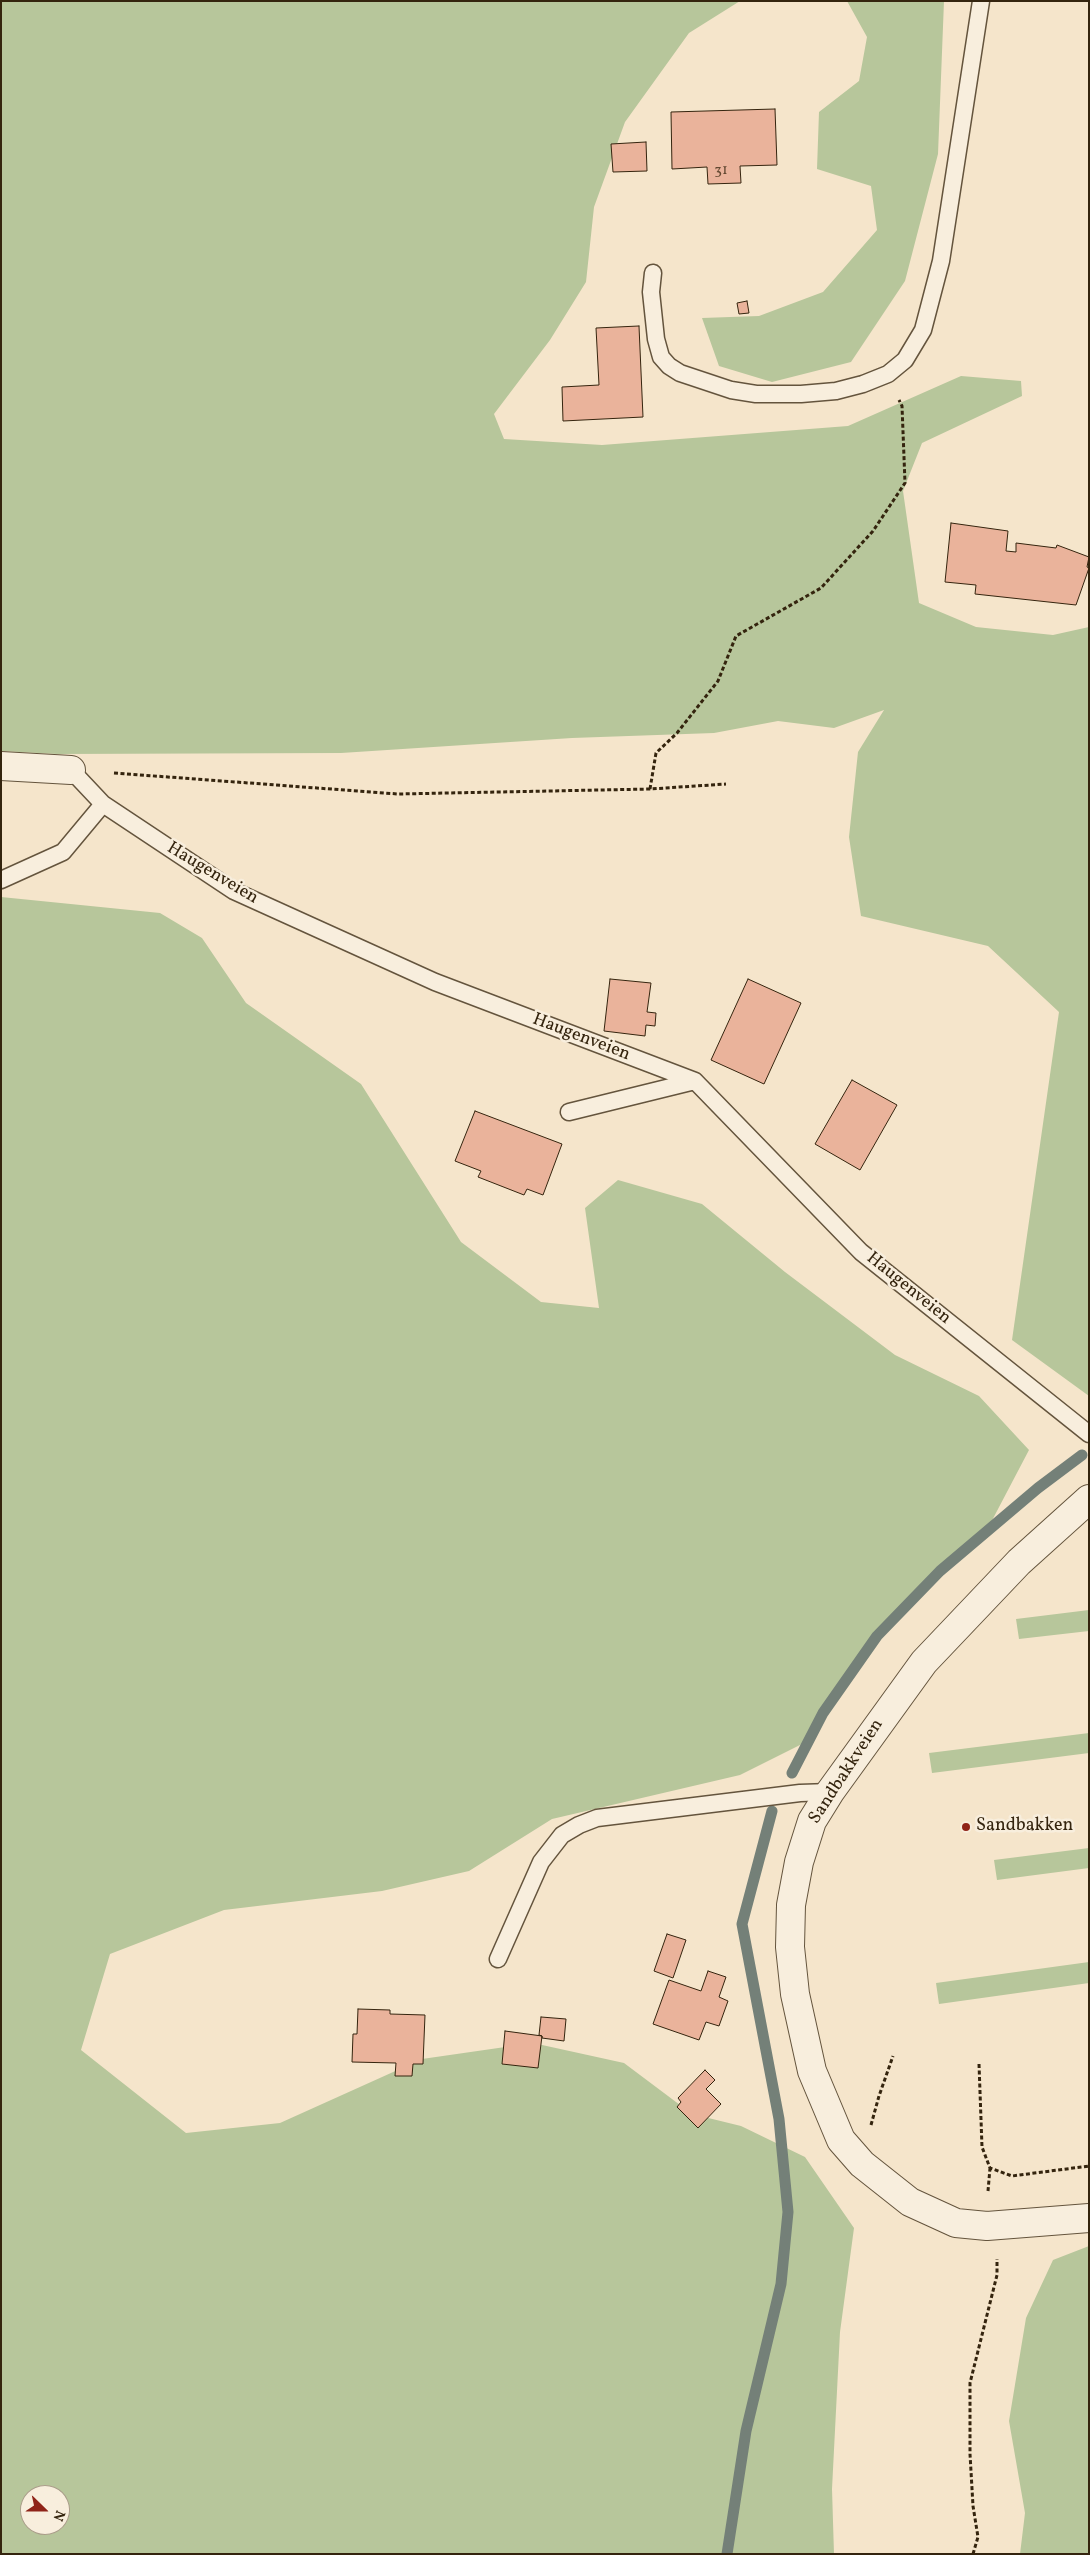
<!DOCTYPE html>
<html>
<head>
<meta charset="utf-8">
<style>
  body { margin:0 }
  #map { position:relative; width:1090px; height:2555px; overflow:hidden; background:#f5e5cb; font-family:Vollkorn,serif }
  canvas { display:block }
  .frame { position:absolute; inset:0; border:2px solid #34240e; pointer-events:none }
  .north { position:absolute; left:20px; top:2485px; width:50px; height:50px; box-sizing:border-box; background:#f8eedd; border:1px solid #aa9d8a; border-radius:50%; rotate:112deg; font-size:14px; font-weight:700; line-height:20px; text-align:center; color:#34240e }
  .north::after { content:''; display:block; margin:auto; width:18px; height:22px; background:#8f2418; clip-path:polygon(50% 0,100% 100%,50% 72%,0 100%) }
</style>
</head>
<body>
<div id="map">
<canvas width="1090" height="2555"></canvas>
<div class="frame"></div>
<div class="north">N</div>
</div>
<script>
const ctx = document.querySelector('canvas').getContext('2d');
ctx.lineJoin = 'round';
function fill(path, color) { ctx.fillStyle = color; ctx.fill(path, 'evenodd'); }
const poly = rows => new Path2D(rows.map(r => 'M' + r).join(''));
function stroke(path, color, width, dash) { ctx.strokeStyle = color; ctx.lineWidth = width; ctx.lineCap = dash ? 'butt' : 'round'; ctx.setLineDash(dash || []); ctx.stroke(path); }
function write(font, color, halo, rows, align = 'center') {
  ctx.font = font + ' Vollkorn,serif'; ctx.lineWidth = 5; ctx.setLineDash([]); ctx.textBaseline = 'middle'; ctx.strokeStyle = halo; ctx.fillStyle = color; for (const [text, x, y, turn = 0] of rows) {
    ctx.save(); ctx.translate(x, y); ctx.rotate((+turn || 0) * Math.PI / 180); ctx.textAlign = isNaN(turn) ? turn : align; if (halo) ctx.strokeText(text, 0, 0); ctx.fillText(text, 0, 0); ctx.restore();
  }
}
fill(poly([
  [1,1,740,1,689,33,625,122,594,207,586,282,550,340,494,414,504,439,602,445,848,426,961,376,1021,381,1022,396,922,443,903,491,919,603,976,627,1053,635,1089,627,1089,1396,1012,1340,1059,1012,988,946,861,916,849,837,858,752,884,710,834,728,778,721,714,733,572,738,341,753,57,754,1,751],
  [847,1,944,1,938,154,905,281,851,362,772,382,719,366,702,318,759,316,823,292,877,230,871,186,817,169,819,112,859,81,867,37],
  [1,897,160,913,202,938,246,1003,361,1084,461,1242,541,1302,599,1308,585,1208,618,1180,702,1204,785,1272,895,1355,979,1396,1029,1450,987,1530,892,1623,808,1741,740,1775,552,1819,469,1871,382,1891,224,1910,110,1954,81,2050,186,2133,280,2123,422,2059,533,2043,624,2063,692,2114,741,2126,805,2157,854,2228,840,2332,832,2489,834,2554,1,2554],
  [30,2495,60,2495,60,2525,30,2525],
  [1089,1610,1089,1631,1019,1639,1016,1619],
  [1089,1733,1089,1753,932,1773,929,1753],
  [1089,1848,1089,1868,997,1880,994,1860],
  [1089,1962,1089,1983,939,2004,936,1983],
  [1089,2246,1089,2554,1020,2554,1025,2513,1009,2421,1026,2318,1053,2260]
]), '#b7c69b');
stroke(poly([
  [792,1773,823,1713,877,1636,940,1571,1038,1488,1082,1455],
  [727,2554,746,2431,781,2284,788,2212,779,2119,742,1924,772,1811]
]), '#748078', 11);
const building = poly([
  [775,109,777,165,740,166,741,183,708,184,707,167,672,169,671,112,775,109],
  [646,142,647,171,613,172,611,144,646,142],
  [747,301,749,313,739,314,737,303,747,301],
  [639,326,643,417,563,421,562,387,599,385,596,328,639,326],
  [951,523,1008,531,1006,551,1016,552,1016,543,1056,548,1057,545,1089,557,1087,567,1089,568,1076,605,975,594,976,585,945,582,951,523],
  [610,979,651,983,647,1012,656,1013,655,1026,646,1025,645,1036,604,1031,610,979],
  [748,979,801,1003,764,1084,711,1060,748,979],
  [852,1080,897,1105,860,1170,815,1144,852,1080],
  [475,1111,562,1144,543,1195,527,1189,524,1195,478,1177,481,1171,455,1161,475,1111],
  [667,1934,686,1940,673,1978,654,1971,667,1934],
  [708,1971,726,1977,719,1997,728,2001,719,2026,706,2022,699,2040,653,2024,669,1980,701,1991,708,1971],
  [358,2009,390,2010,390,2014,425,2015,423,2064,413,2064,412,2076,395,2076,396,2063,352,2062,353,2034,357,2034,358,2009],
  [541,2017,566,2019,564,2041,542,2038,542,2036,539,2035,541,2017],
  [505,2031,542,2036,538,2068,502,2064,505,2031],
  [705,2070,715,2080,706,2089,721,2104,698,2128,677,2107,681,2102,678,2098,705,2070]
]);
fill(building, '#eab39b');
stroke(building, '#34240e', 1);
const service = poly([
  [653,273,651,292,656,339,661,357,669,366,680,373,731,390,756,394,801,394,836,391,863,384,888,374,905,360,923,330,941,261,981,1],
  [71,770,103,804,234,891,435,982,695,1081,861,1252,1089,1434],
  [1,880,63,852,103,804],
  [569,1112,695,1081],
  [498,1959,541,1862,562,1835,579,1825,597,1818,800,1793,830,1792]
]);
const minor = poly([
  [1,766,71,770],
  [1089,1499,1019,1562,924,1662,830,1792,812,1821,799,1862,791,1905,790,1947,795,1994,812,2071,841,2140,862,2164,910,2202,956,2223,987,2226,1089,2218]
]);
stroke(service, '#64543d', 19);
stroke(minor, '#64543d', 30);
stroke(poly([
  [114,773,398,794,650,789,726,784],
  [650,789,656,753,677,733,718,681,736,636,821,588,873,531,905,483,902,406,899,400],
  [979,2064,982,2147,990,2168,1012,2176,1089,2166],
  [871,2125,879,2096,893,2056],
  [988,2191,990,2168],
  [973,2554,978,2537,973,2506,970,2454,970,2383,997,2275,997,2259]
]), '#34240e', 3, [4, 2.5]);
stroke(service, '#f8eedd', 16);
stroke(minor, '#f8eedd', 28);
for (const [x, y, r, color] of [
  [966,1827,5,"#8f2418"]
]) { const dot = new Path2D(); dot.arc(x, y, r, 0, 2 * Math.PI); ctx.fillStyle = color; ctx.fill(dot); stroke(dot, '#f8eedd', 2); }
write('15px', '#624831', null, [
  ["31",721,171]
]);
write('18px', '#34240e', '#f8eedd', [
  ["Haugenveien",212,874,31],
  ["Haugenveien",581,1038,21],
  ["Haugenveien",908,1289,39],
  ["Sandbakkveien",847,1772,-57]
]);
write('18px', '#34240e', '#f8eedd', [
  ["Sandbakken",976,1827]
], 'left');
</script>
</body>
</html>
